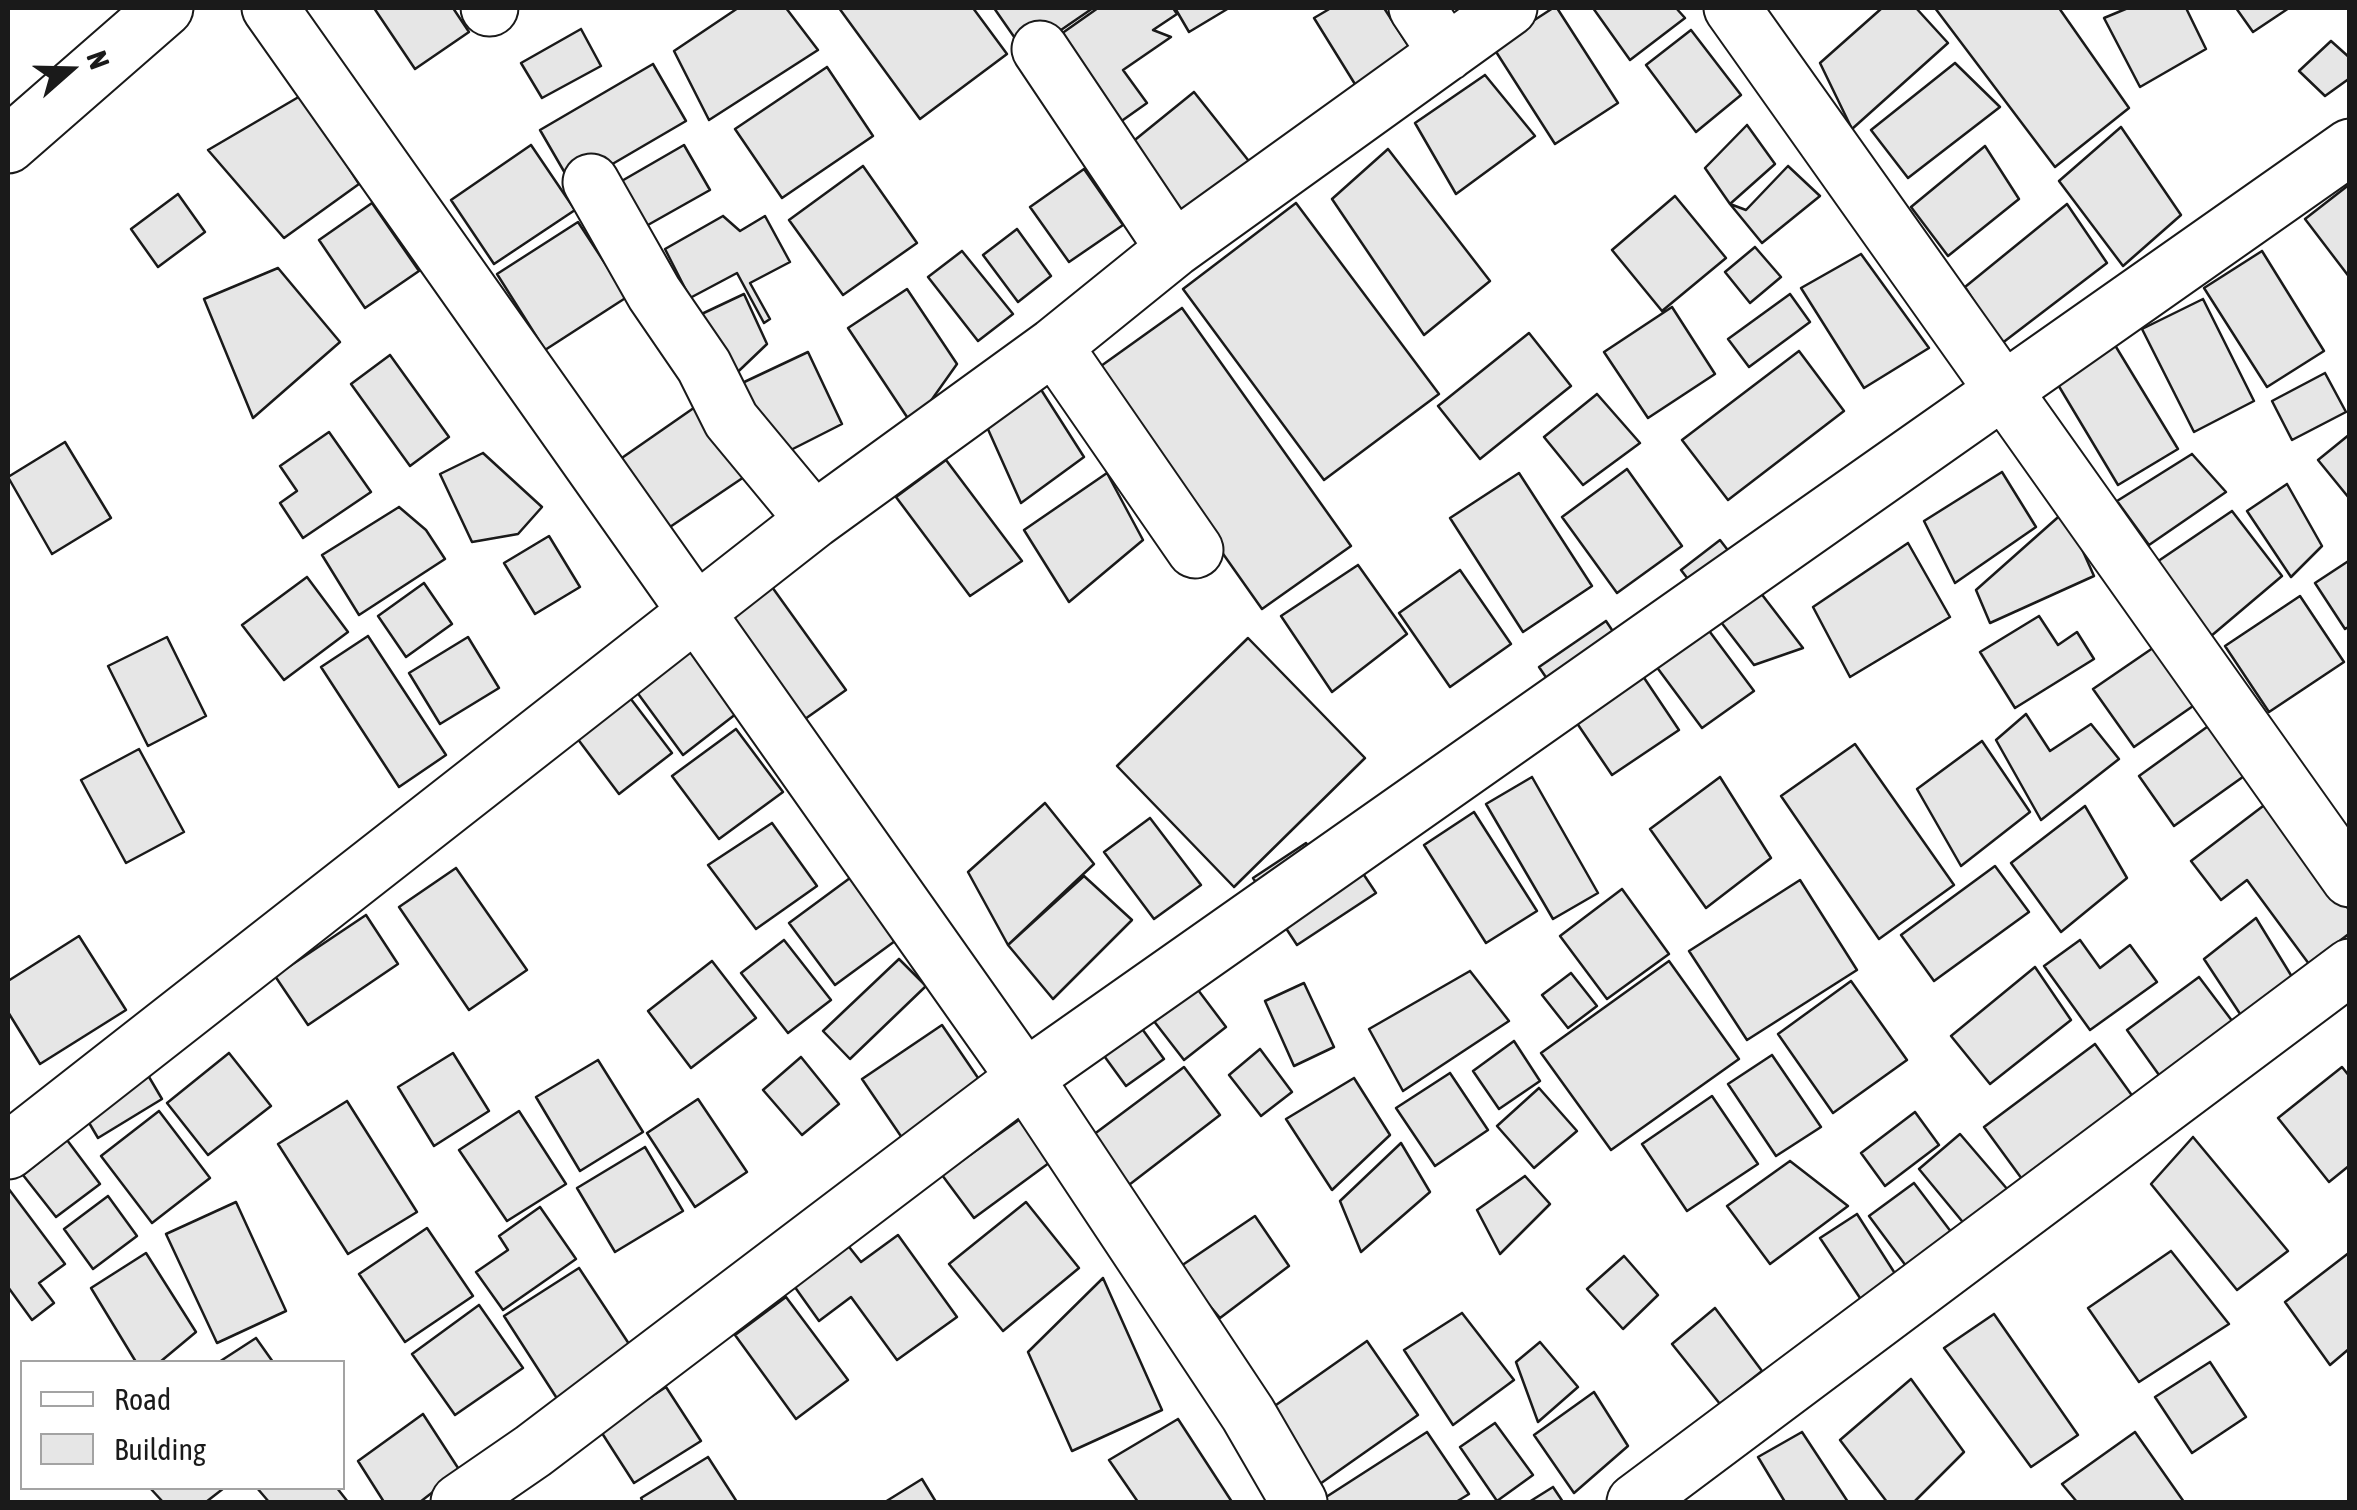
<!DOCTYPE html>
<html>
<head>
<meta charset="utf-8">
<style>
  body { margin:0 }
  #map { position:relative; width:2357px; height:1510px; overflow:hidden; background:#fff; font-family:"Asap Condensed",sans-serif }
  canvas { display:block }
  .frame { position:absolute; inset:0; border:10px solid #1a1a1a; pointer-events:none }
  .legend { position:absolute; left:20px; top:1360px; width:325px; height:130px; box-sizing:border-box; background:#fff; border:2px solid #a3a3a3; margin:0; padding:12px 18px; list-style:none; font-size:30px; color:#1a1a1a }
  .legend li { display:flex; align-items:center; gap:20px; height:50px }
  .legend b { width:50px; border:2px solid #a3a3a3 }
  .north { position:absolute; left:20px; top:20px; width:100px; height:100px; -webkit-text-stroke:8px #fff; paint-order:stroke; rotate:70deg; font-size:28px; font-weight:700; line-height:40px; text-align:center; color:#1a1a1a }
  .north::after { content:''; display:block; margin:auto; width:35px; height:45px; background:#1a1a1a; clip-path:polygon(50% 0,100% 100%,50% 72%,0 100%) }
</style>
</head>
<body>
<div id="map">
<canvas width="2357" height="1510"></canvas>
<div class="frame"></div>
<ul class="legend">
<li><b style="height:12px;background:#fff"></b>Road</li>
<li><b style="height:28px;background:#e6e6e6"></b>Building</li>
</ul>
<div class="north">N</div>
</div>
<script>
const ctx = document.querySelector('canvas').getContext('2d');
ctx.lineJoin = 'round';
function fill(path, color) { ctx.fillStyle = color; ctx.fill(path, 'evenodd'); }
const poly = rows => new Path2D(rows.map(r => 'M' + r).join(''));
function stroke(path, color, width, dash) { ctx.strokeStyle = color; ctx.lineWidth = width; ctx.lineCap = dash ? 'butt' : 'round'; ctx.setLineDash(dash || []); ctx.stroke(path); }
const building = poly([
  [374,8,453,8,469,32,415,69,374,8],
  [738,8,786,8,818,50,709,120,674,51,738,8],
  [839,8,973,8,1007,54,920,119,839,8],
  [994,8,1093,8,1026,54,994,8],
  [1098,8,1173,8,1177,14,1153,30,1171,37,1123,70,1147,103,1106,132,1044,46,1098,8],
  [1175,8,1229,8,1189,32,1175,8],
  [1331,8,1384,8,1413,53,1358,89,1314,18,1331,8],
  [1553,8,1557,8,1618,103,1555,144,1493,47,1553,8],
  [1593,8,1676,8,1685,18,1630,60,1593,8],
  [1882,8,1916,8,1948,43,1852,129,1820,63,1882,8],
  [1935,8,2059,8,2129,108,2055,167,1935,8],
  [2128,8,2186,8,2206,49,2140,87,2104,18,2128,8],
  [2236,8,2289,8,2253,32,2236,8],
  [581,29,601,66,542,98,521,63,581,29],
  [1691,30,1741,95,1696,132,1646,65,1691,30],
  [2331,41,2350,58,2350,78,2325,96,2299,71,2331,41],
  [1955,63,2000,107,1908,178,1871,130,1955,63],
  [653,64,686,121,573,187,540,130,653,64],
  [827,67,873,136,782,198,735,129,827,67],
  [1485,75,1535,136,1456,194,1415,123,1485,75],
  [1194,92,1252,165,1178,225,1120,152,1194,92],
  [302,95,359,184,284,238,208,150,302,95],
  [1747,125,1775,164,1730,204,1705,168,1747,125],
  [2121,127,2181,215,2123,266,2059,181,2121,127],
  [531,145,575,210,494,264,451,200,531,145],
  [684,145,710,190,639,230,613,186,684,145],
  [1985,146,2019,199,1948,256,1911,207,1985,146],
  [1388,149,1490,281,1424,335,1332,199,1388,149],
  [863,166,917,243,843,295,789,220,863,166],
  [1788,166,1820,196,1762,243,1730,204,1746,210,1788,166],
  [1084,169,1123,225,1069,262,1030,207,1084,169],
  [2350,184,2350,278,2305,219,2350,184],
  [178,194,205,232,158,267,131,229,178,194],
  [1675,196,1726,258,1662,311,1612,250,1675,196],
  [372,203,419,271,365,308,319,240,372,203],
  [1296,203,1439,394,1324,480,1183,289,1296,203],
  [2067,204,2107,263,2001,344,1965,287,2067,204],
  [723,216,740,231,765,216,790,262,750,283,770,319,764,323,737,273,690,298,665,249,723,216],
  [578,222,627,297,545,350,497,274,578,222],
  [1017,229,1051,276,1018,302,983,255,1017,229],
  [1755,247,1781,277,1750,303,1725,272,1755,247],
  [962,251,1013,314,978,341,928,277,962,251],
  [2262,251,2324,351,2267,387,2204,288,2262,251],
  [1861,254,1929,348,1864,388,1801,288,1861,254],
  [278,268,340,342,253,418,204,299,278,268],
  [907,289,957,364,913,426,848,328,907,289],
  [744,294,767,344,722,387,691,319,744,294],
  [1790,294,1810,322,1749,367,1728,339,1790,294],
  [2203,299,2254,401,2194,432,2142,329,2203,299],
  [1672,307,1715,374,1648,418,1604,352,1672,307],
  [1182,308,1351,546,1262,609,1094,371,1182,308],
  [1529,333,1571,386,1480,459,1438,406,1529,333],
  [2110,337,2178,449,2118,485,2051,373,2110,337],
  [1799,351,1844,411,1728,500,1682,440,1799,351],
  [808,352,842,424,775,458,740,384,808,352],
  [390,355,449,437,410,466,351,384,390,355],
  [2325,373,2346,412,2292,440,2272,401,2325,373],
  [1040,388,1084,457,1021,503,987,427,1040,388],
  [1597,394,1640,443,1583,485,1544,437,1597,394],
  [698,405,747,475,664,531,616,462,698,405],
  [329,432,371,492,303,538,280,503,297,491,280,466,329,432],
  [2350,434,2350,497,2349,498,2318,460,2350,434],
  [65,442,111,518,52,554,8,477,65,442],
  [483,453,542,507,518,534,472,542,440,474,483,453],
  [2192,454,2226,492,2149,545,2117,501,2192,454],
  [946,460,1022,561,970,596,896,497,946,460],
  [1627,469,1682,546,1617,593,1562,517,1627,469],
  [2002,472,2036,527,1955,583,1924,521,2002,472],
  [1107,473,1143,540,1069,602,1024,530,1107,473],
  [1519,473,1592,586,1523,632,1450,518,1519,473],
  [2287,484,2322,546,2291,577,2247,511,2287,484],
  [399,507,426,530,445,559,359,615,322,555,399,507],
  [2065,511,2094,576,1990,623,1976,590,2065,511],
  [2232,511,2282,576,2204,642,2148,568,2232,511],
  [549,536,580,587,535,614,504,563,549,536],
  [1720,540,1803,648,1754,665,1681,570,1720,540],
  [1908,543,1950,617,1850,677,1813,607,1908,543],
  [2350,560,2350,626,2345,629,2315,583,2350,560],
  [1358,565,1407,634,1332,692,1281,616,1358,565],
  [1460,570,1511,644,1450,687,1399,613,1460,570],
  [307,577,348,632,284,680,242,625,307,577],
  [767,580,846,690,805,719,725,611,767,580],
  [424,583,452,624,406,657,378,616,424,583],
  [2300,596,2344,662,2269,712,2225,646,2300,596],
  [2039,616,2058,645,2077,632,2094,659,2015,708,1980,652,2039,616],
  [1701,620,1754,691,1702,728,1650,658,1701,620],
  [1606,621,1679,730,1612,775,1539,667,1606,621],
  [368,636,446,755,399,787,321,667,368,636],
  [167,637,206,716,148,746,108,666,167,637],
  [468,637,499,688,440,724,409,673,468,637],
  [1248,638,1365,758,1234,887,1117,766,1248,638],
  [2166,639,2206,697,2134,747,2093,689,2166,639],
  [689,640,741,710,683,755,631,684,689,640],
  [621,686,672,753,619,794,568,726,621,686],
  [2026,714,2050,751,2091,724,2119,759,2041,820,1996,740,2026,714],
  [2225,714,2261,764,2174,826,2139,776,2225,714],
  [736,729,783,792,719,839,672,776,736,729],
  [1982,741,2030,812,1961,866,1917,789,1982,741],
  [1855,744,1954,885,1879,939,1781,796,1855,744],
  [139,749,184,832,126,863,81,780,139,749],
  [1532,777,1598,893,1553,919,1486,804,1532,777],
  [1720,777,1771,858,1706,908,1650,829,1720,777],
  [1045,803,1094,864,1008,945,968,872,1045,803],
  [2267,803,2350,911,2350,933,2309,964,2247,880,2221,900,2191,861,2267,803],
  [2085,806,2127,878,2061,932,2011,863,2085,806],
  [1474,812,1537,911,1486,943,1424,845,1474,812],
  [1150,818,1201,885,1154,919,1104,852,1150,818],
  [772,823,817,886,756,929,708,865,772,823],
  [1342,842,1376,893,1297,945,1253,878,1306,843,1316,859,1342,842],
  [1995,866,2029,912,1934,981,1901,935,1995,866],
  [456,868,527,970,469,1010,399,907,456,868],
  [1084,876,1132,920,1053,999,1008,945,1084,876],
  [850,878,895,941,835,985,789,923,850,878],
  [1800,880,1857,970,1747,1040,1689,951,1800,880],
  [1622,889,1669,954,1607,999,1560,936,1622,889],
  [366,915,398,964,308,1025,275,976,366,915],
  [2256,918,2297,985,2248,1026,2204,959,2256,918],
  [79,936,126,1010,40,1064,8,1012,8,981,79,936],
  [784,940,831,1000,788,1033,741,973,784,940],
  [2080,940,2100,968,2130,945,2157,982,2090,1030,2044,966,2080,940],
  [899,959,926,986,850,1059,823,1031,899,959],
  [712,961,756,1018,691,1068,648,1011,712,961],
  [1669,961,1739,1059,1611,1150,1541,1053,1669,961],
  [2035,967,2071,1020,1990,1084,1951,1036,2035,967],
  [1470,971,1509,1021,1403,1091,1369,1029,1470,971],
  [1571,973,1597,1006,1568,1028,1542,995,1571,973],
  [1186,974,1226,1027,1184,1060,1143,1007,1186,974],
  [2199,977,2242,1034,2169,1089,2127,1030,2199,977],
  [1851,981,1907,1060,1833,1113,1778,1034,1851,981],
  [1304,983,1334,1047,1294,1066,1265,1001,1304,983],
  [1132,1015,1164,1059,1126,1086,1094,1042,1132,1015],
  [942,1025,991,1097,911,1151,862,1079,942,1025],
  [1514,1041,1540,1081,1499,1109,1473,1071,1514,1041],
  [2095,1044,2141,1108,2030,1190,1984,1127,2095,1044],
  [1260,1049,1292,1092,1261,1116,1229,1075,1260,1049],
  [229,1053,271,1106,208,1155,167,1103,229,1053],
  [453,1053,489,1111,434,1146,398,1087,453,1053],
  [1772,1055,1821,1127,1776,1156,1728,1084,1772,1055],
  [801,1057,839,1104,802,1135,763,1090,801,1057],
  [139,1060,162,1099,98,1138,75,1099,139,1060],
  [598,1060,643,1132,580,1171,536,1097,598,1060],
  [1184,1067,1220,1115,1125,1188,1093,1135,1184,1067],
  [2342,1067,2350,1077,2350,1165,2329,1182,2278,1118,2342,1067],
  [1450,1073,1488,1130,1435,1166,1396,1108,1450,1073],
  [1354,1078,1390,1135,1332,1190,1286,1119,1354,1078],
  [1539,1088,1577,1131,1534,1168,1497,1126,1539,1088],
  [1712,1096,1758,1164,1687,1211,1642,1144,1712,1096],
  [698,1099,747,1172,695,1207,647,1133,698,1099],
  [347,1101,417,1212,348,1254,278,1144,347,1101],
  [159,1111,210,1178,152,1223,101,1156,159,1111],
  [519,1111,566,1184,507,1221,459,1150,519,1111],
  [1915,1112,1939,1145,1885,1186,1861,1153,1915,1112],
  [1023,1117,1053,1160,974,1218,942,1175,1023,1117],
  [1960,1134,2014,1197,1971,1232,1919,1169,1960,1134],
  [2193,1137,2288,1251,2237,1290,2151,1184,2193,1137],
  [67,1140,100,1184,56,1217,23,1175,67,1140],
  [1401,1143,1430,1192,1361,1252,1340,1201,1401,1143],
  [645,1147,683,1211,615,1252,577,1188,645,1147],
  [1790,1161,1848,1206,1770,1264,1727,1206,1790,1161],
  [1525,1176,1550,1204,1500,1254,1477,1210,1525,1176],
  [1914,1183,1958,1241,1912,1274,1869,1216,1914,1183],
  [8,1188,65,1264,39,1283,54,1303,32,1320,8,1287,8,1188],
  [108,1196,137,1236,93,1269,64,1229,108,1196],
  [236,1202,286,1311,217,1343,166,1234,236,1202],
  [1026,1202,1079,1268,1003,1331,949,1264,1026,1202],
  [540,1207,576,1259,503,1310,476,1272,508,1250,499,1236,540,1207],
  [1857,1214,1903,1286,1868,1310,1820,1238,1857,1214],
  [1255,1216,1289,1266,1220,1318,1178,1268,1255,1216],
  [427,1228,473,1296,405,1342,359,1274,427,1228],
  [898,1235,957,1317,897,1360,851,1297,819,1321,792,1283,846,1243,861,1262,898,1235],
  [2171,1251,2229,1324,2139,1382,2088,1308,2171,1251],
  [2350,1252,2350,1348,2330,1365,2285,1302,2350,1252],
  [146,1253,196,1332,160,1362,136,1362,91,1288,146,1253],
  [1624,1256,1658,1295,1623,1329,1587,1289,1624,1256],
  [579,1268,633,1350,558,1400,504,1316,579,1268],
  [1103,1278,1162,1410,1072,1451,1028,1352,1103,1278],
  [786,1297,848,1380,796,1419,735,1335,786,1297],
  [479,1305,523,1368,455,1415,412,1354,479,1305],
  [1715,1308,1762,1371,1720,1404,1672,1344,1715,1308],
  [1462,1313,1514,1380,1453,1425,1404,1350,1462,1313],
  [1994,1314,2078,1435,2031,1467,1944,1348,1994,1314],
  [256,1338,273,1362,219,1362,256,1338],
  [1367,1341,1418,1415,1317,1486,1266,1412,1367,1341],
  [1540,1342,1578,1387,1538,1422,1516,1362,1540,1342],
  [2210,1362,2246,1417,2192,1453,2155,1397,2210,1362],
  [1911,1379,1964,1452,1914,1502,1887,1502,1840,1440,1911,1379],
  [666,1387,701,1441,634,1483,600,1430,666,1387],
  [1594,1392,1628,1446,1574,1493,1534,1435,1594,1392],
  [423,1414,460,1471,420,1502,384,1502,358,1461,423,1414],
  [1178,1419,1232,1502,1138,1502,1109,1460,1178,1419],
  [1495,1423,1533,1475,1497,1501,1460,1447,1495,1423],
  [1427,1432,1469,1494,1456,1502,1324,1502,1323,1499,1427,1432],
  [1802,1432,1848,1502,1785,1502,1758,1457,1802,1432],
  [2135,1432,2184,1502,2077,1502,2062,1484,2135,1432],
  [708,1457,737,1502,643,1502,641,1498,708,1457],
  [922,1479,936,1502,885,1502,922,1479],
  [1553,1487,1563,1502,1529,1502,1553,1487],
  [150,1488,224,1488,206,1502,163,1502,150,1488],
  [257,1488,337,1488,348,1502,269,1502,257,1488]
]);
fill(building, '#e6e6e6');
stroke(building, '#1a1a1a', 2.5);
const minor = poly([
  [270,8,1025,1078,1248,1414,1299,1502],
  [489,8,490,8],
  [1417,8,1447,53],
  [1732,8,2350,879],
  [1040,49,1174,249],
  [8,145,165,8],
  [591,182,654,293,704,366,731,420,814,520],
  [1054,346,1195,550],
  [8,1151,814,520,1054,346,1174,249,1509,8],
  [459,1502,533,1451,1025,1078,2350,147],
  [1635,1502,2350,967]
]);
stroke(minor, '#1a1a1a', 59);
stroke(minor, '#fff', 55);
</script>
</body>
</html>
